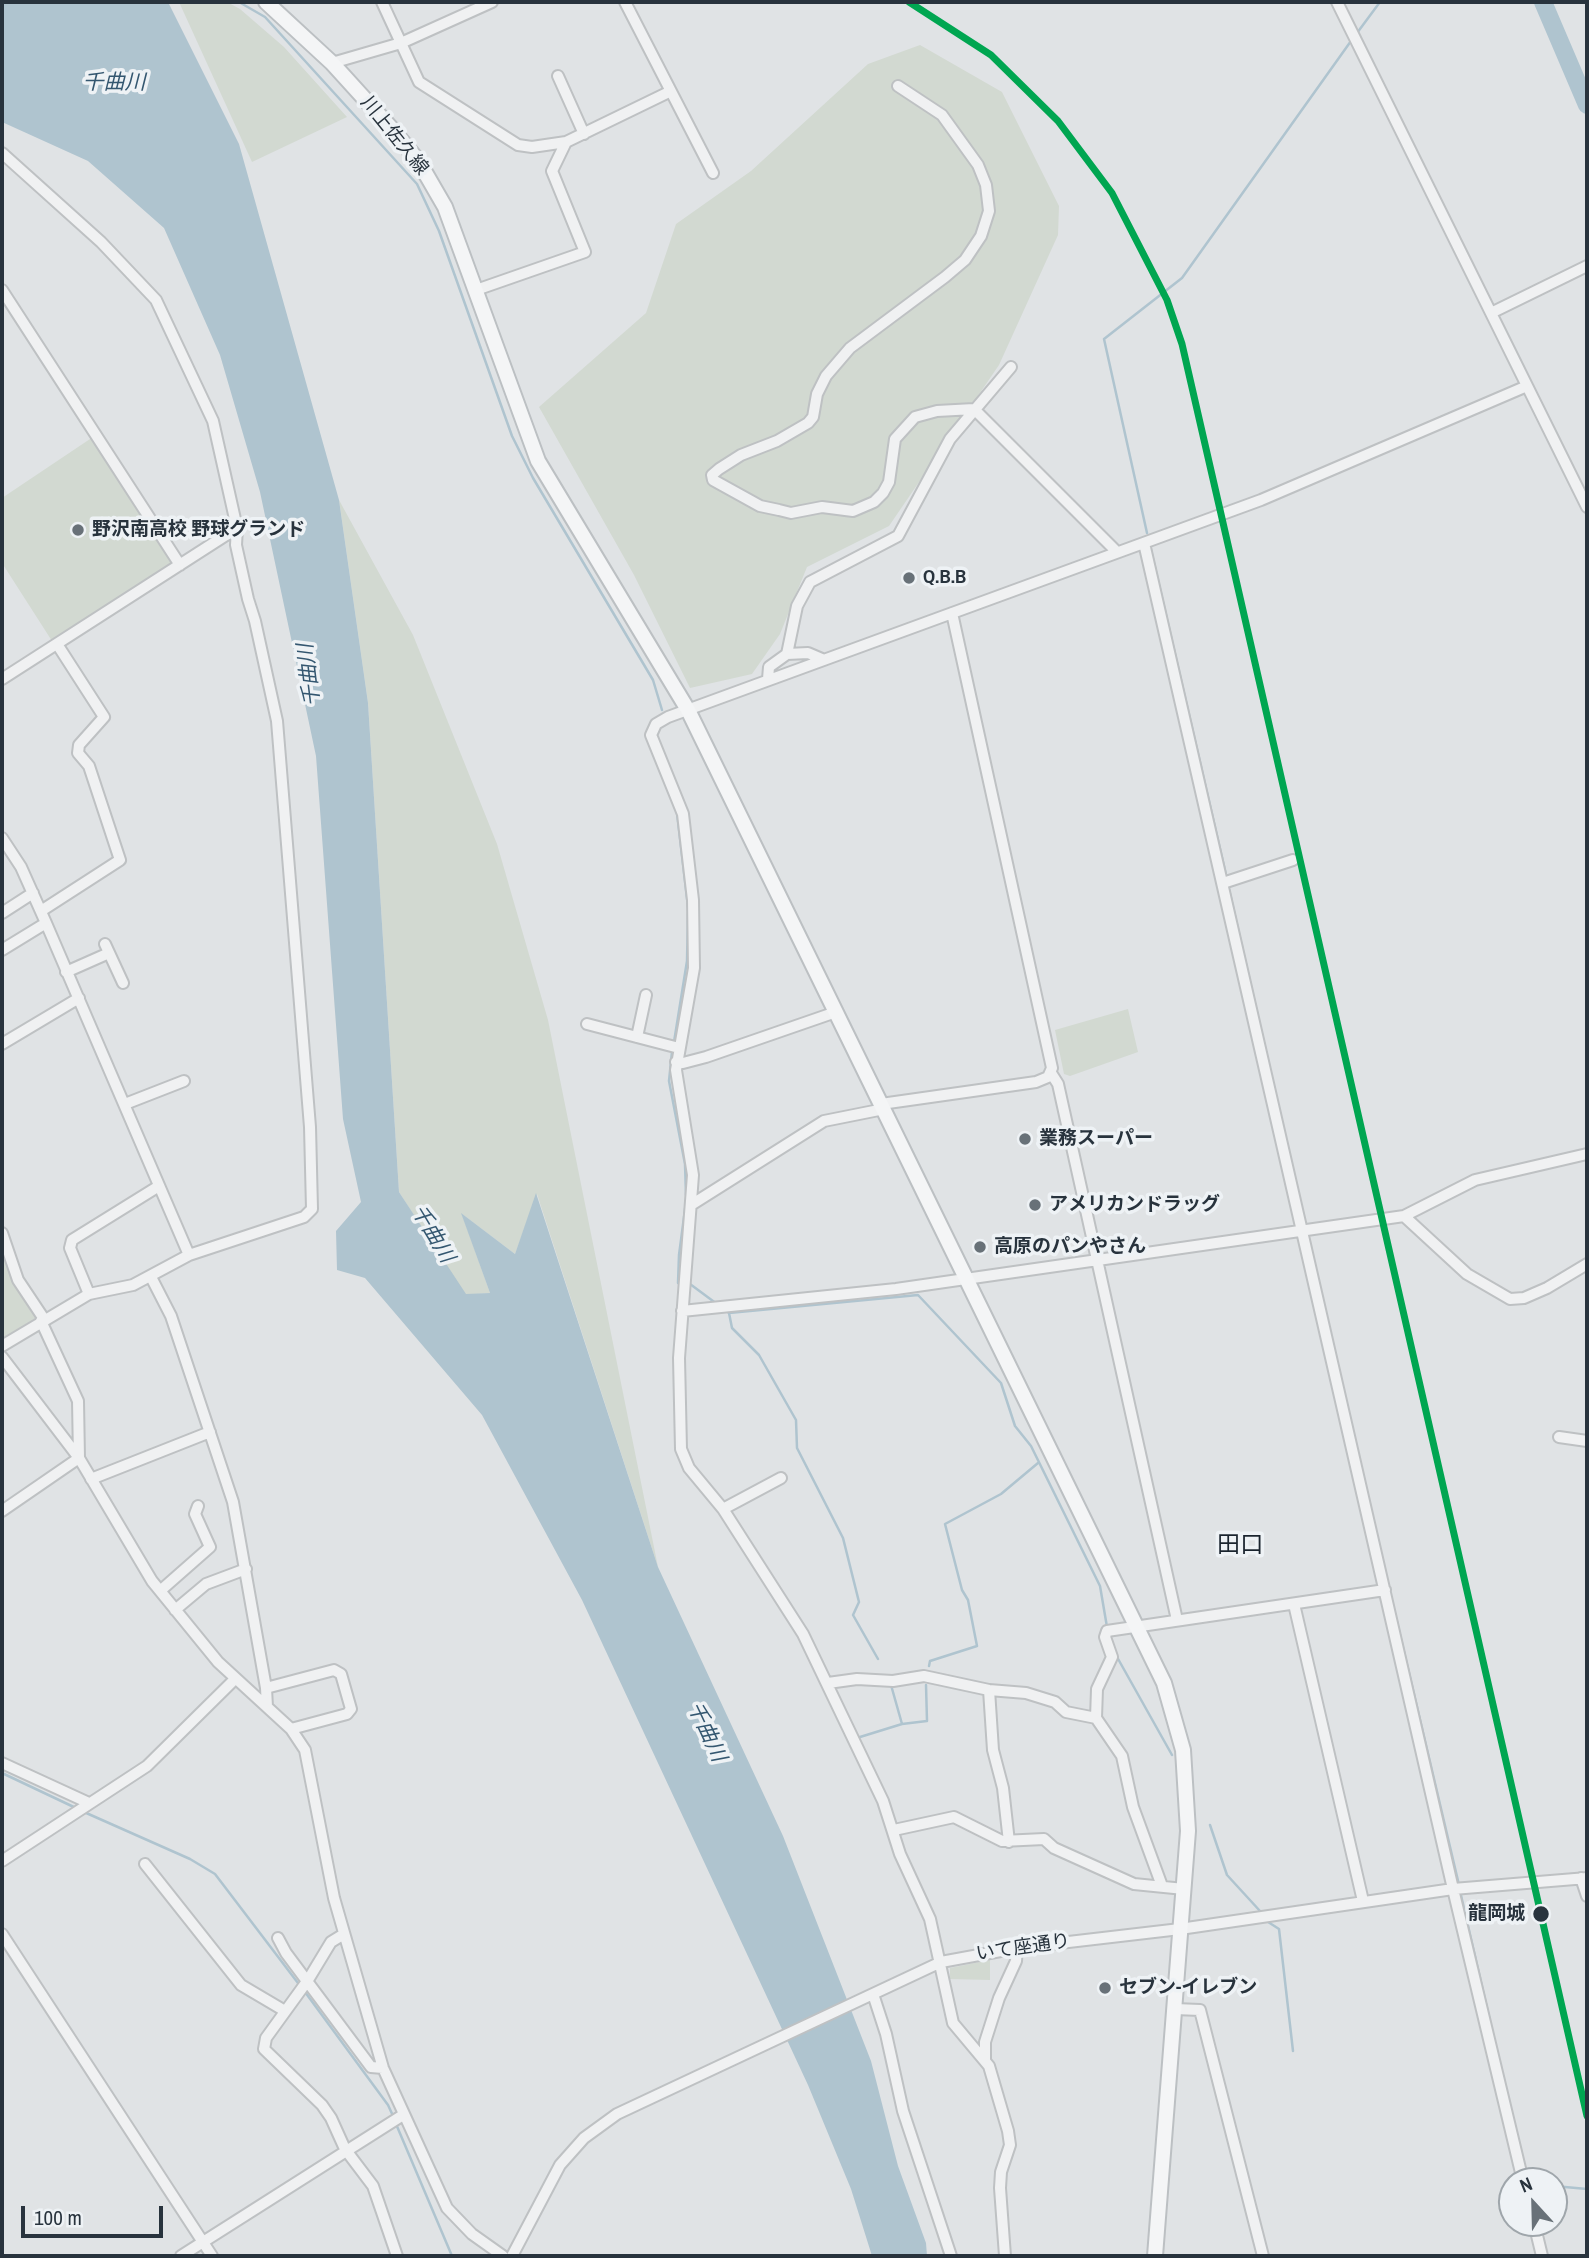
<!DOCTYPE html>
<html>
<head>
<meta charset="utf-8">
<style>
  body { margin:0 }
  #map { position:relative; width:1589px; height:2258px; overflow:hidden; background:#e0e3e5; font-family:"Archivo Narrow",sans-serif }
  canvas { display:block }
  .frame { position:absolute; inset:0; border:4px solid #28333d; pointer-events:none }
  .north { position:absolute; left:1498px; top:2167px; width:70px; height:70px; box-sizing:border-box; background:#eef2f5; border:2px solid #9fa6ab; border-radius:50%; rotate:338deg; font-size:19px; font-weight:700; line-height:28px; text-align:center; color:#28333d }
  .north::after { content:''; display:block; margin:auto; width:24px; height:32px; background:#687178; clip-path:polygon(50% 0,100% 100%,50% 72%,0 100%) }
  .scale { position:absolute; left:21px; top:2206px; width:142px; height:32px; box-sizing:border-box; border:4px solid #28333d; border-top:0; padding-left:9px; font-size:21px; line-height:24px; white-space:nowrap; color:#28333d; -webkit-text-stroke:5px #eef2f5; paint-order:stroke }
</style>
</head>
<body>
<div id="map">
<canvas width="1589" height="2258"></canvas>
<div class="frame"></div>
<div class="north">N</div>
<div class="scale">100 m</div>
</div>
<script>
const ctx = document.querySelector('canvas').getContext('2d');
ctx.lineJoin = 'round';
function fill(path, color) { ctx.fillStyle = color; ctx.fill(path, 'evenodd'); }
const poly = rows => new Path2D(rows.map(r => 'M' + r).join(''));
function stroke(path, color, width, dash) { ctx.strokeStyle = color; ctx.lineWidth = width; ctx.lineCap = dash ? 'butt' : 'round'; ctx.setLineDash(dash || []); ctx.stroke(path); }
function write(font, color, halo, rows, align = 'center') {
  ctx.font = font + ' "Archivo Narrow","Noto Sans JP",sans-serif'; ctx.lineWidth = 7; ctx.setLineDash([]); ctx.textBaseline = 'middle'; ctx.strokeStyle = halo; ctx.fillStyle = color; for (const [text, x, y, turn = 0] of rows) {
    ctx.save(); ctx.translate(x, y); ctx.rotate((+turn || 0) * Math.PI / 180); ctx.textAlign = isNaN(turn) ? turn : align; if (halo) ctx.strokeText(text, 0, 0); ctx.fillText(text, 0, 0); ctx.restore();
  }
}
fill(poly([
  [179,2,227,2,240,9,284,47,347,117,252,162],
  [920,45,1002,92,1059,206,1058,235,999,365,889,526,807,567,780,634,752,674,690,688,634,575,539,407,646,313,676,224,751,171,868,64],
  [93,437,175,562,52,641,2,563,2,498],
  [339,500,413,635,497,844,548,1020,658,1567,537,1194,515,1254,462,1214,490,1293,465,1295,399,1192,368,703],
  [1128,1009,1138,1052,1070,1076,1064,1074,1055,1030],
  [2,1252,13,1281,37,1317,2,1340],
  [990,1960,990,1980,950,1979,950,1968]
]), '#d2d9d1');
fill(poly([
  [2,2,168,2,239,144,339,500,368,703,399,1192,466,1294,490,1293,461,1213,515,1254,536,1193,658,1567,783,1836,871,2061,898,2166,926,2243,927,2256,872,2256,851,2189,808,2085,582,1600,482,1415,365,1278,337,1270,336,1231,361,1202,343,1119,316,756,260,492,220,355,164,228,88,161,2,122]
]), '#afc4cf');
stroke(poly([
  [239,2,265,17,417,184,439,231,512,436,533,478,653,680,662,710],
  [1357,33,1380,2],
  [1147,533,1104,339,1182,278,1351,41],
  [1151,550,1227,879],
  [677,813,688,907],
  [1228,885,1274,1087],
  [674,1042,687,961,688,914],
  [672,1052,669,1081,685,1164,686,1195],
  [680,1283,678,1283,679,1255,686,1202],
  [690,1284,717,1304],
  [725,1310,729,1313,918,1295,1001,1383,1015,1426,1031,1446,1100,1586,1107,1627],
  [729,1313,732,1328,759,1355,796,1420,797,1448,843,1538,859,1602,853,1615,878,1659],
  [1389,1588,1459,1885],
  [1117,1657,1172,1755],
  [929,1666,930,1661,977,1646,968,1600,962,1590,945,1524,1001,1494,1038,1463],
  [902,1724,927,1721,926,1685],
  [860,1737,902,1724,891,1685],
  [2,1773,78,1809],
  [84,1812,190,1859,215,1874,301,1987],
  [1210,1825,1227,1875,1260,1911],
  [1460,1891,1490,2021],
  [1265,1920,1279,1929,1293,2051],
  [305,1992,388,2105,394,2118],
  [396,2124,452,2256],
  [1554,2186,1587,2189]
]), '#afc4cf', 2.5);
stroke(poly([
  [1543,2,1587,105]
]), '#afc4cf', 18);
const minor = poly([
  [382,2,419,82,518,145,532,147,566,142,669,92],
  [625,2,713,173],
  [1337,2,1587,507],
  [332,63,401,43,492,2],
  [558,76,584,134],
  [898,86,942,115,978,165,986,185,989,211,981,236,965,260,945,277,850,348,826,376,817,394,813,417,808,423,777,441,741,455,719,469,712,475,713,480,760,506,779,510,791,513,822,507,853,511,874,502,883,493,889,482,895,439,915,417,937,411,974,409,1117,552],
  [2,153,101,242,156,300,213,421,237,528,236,545,248,599,255,621,277,721,310,1127,312,1209,304,1217,189,1255,133,1285,89,1294,2,1346],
  [2,290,180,565],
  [476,290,585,252,552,171,566,142],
  [1491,313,1587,266],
  [1144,543,1453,1889,1523,2181],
  [787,654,797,606,810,582,898,536,950,439,1011,367],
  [2,679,237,528],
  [768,679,769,667,787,654,808,653,822,659],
  [2,838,21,867,46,923,189,1255],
  [1223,883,1293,860],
  [41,911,120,860,89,766,78,753,79,745,104,717,57,644],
  [2,913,33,893],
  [105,944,123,983],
  [2,950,46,923],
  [66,972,109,953],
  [587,1024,679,1048],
  [637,1037,646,995],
  [2,1044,79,998],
  [676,1062,683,1063,706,1057,836,1012],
  [1051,1073,1058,1084,1177,1620],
  [125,1104,184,1081],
  [881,1104,1036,1082,1048,1077,1052,1068,952,613],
  [691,1205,824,1121,884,1109],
  [1404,1216,1467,1274,1510,1299,1524,1298,1547,1288,1587,1264],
  [2,1233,18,1280,44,1319],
  [151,1277,171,1316,233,1502,266,1688,267,1707],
  [89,1294,70,1248,72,1240,159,1186],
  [682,1311,896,1289,1404,1216,1475,1180,1587,1154],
  [2,1357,79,1458,152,1581,218,1662,291,1729,305,1750,334,1898,383,2068,447,2208,472,2234,503,2256],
  [1559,1437,1587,1441],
  [91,1479,210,1432],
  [723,1509,781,1478],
  [2,1511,79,1458,78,1401,41,1321],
  [160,1591,210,1547,195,1514,198,1506],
  [1294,1604,1363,1901],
  [175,1610,206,1584,246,1569],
  [828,1683,857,1679,893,1681,924,1676,989,1690,1026,1693,1055,1702,1066,1712,1096,1718,1122,1756,1133,1807,1162,1886],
  [266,1688,334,1670,341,1674,351,1709,347,1714,291,1729],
  [989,1690,993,1750,1003,1788,1009,1842],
  [1096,1718,1097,1689,1112,1657,1105,1637,1107,1631,1385,1590],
  [2,1763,89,1803],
  [894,1830,954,1817,1002,1841,1044,1839,1054,1848,1134,1884,1184,1889],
  [2,1861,147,1766,235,1679],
  [145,1864,241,1985,285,2011],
  [1581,1878,1587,1896],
  [2,1934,212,2256],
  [344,1934,331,1942,308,1980,266,2038,264,2049,322,2105,331,2118,345,2149,373,2186,397,2256],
  [278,1938,286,1953,371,2067,383,2068],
  [873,1994,886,2034,903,2111,951,2256],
  [1175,2009,1200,2010,1263,2256],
  [985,2059,985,2042,999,1998,1016,1961,1017,1948],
  [1534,2223,1542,2256],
  [181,2256,403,2115],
  [512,2256,560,2165,584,2138,617,2114,941,1962,1017,1948,1180,1929,1453,1889,1587,1878],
  [1005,2256,1000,2188,1001,2172,1010,2145,1008,2131,989,2066,953,2023,930,1919,900,1854,883,1801,803,1634,723,1509,689,1468,681,1449,679,1358,693,1175,676,1070,694,968,693,900,683,814,651,735,656,724,668,717,1261,500,1527,386]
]);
const major = poly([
  [266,2,332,63,391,128,419,162,445,207,538,461,688,710,1164,1683,1183,1750,1188,1831,1155,2256]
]);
stroke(minor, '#bec1c3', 14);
stroke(major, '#bcc0c3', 18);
stroke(minor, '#f0f1f2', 10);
stroke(major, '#f4f5f6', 14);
stroke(poly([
  [909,2,991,55,1058,121,1112,193,1167,300,1182,344,1221,514,1587,2116]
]), '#00a651', 7);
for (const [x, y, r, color] of [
  [78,530,7,"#687178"],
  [909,578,7,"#687178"],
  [1025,1139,7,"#687178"],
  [1035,1205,7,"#687178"],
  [980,1247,7,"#687178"],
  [1541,1914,9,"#28333d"],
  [1105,1988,7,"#687178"]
]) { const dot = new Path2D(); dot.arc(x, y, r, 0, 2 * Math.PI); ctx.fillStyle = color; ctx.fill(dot); stroke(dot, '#eef2f5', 2.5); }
write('19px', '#28333d', '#eef2f5', [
  ["川上佐久線",394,136,51],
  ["いて座通り",1023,1948,-8]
]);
write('bold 19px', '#28333d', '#eef2f5', [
  ["野沢南高校 野球グランド",92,530],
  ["Q.B.B",923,578],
  ["業務スーパー",1039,1139],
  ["アメリカンドラッグ",1049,1205],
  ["高原のパンやさん",994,1247],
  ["セブン-イレブン",1119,1988]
], 'left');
write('bold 19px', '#28333d', '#eef2f5', [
  ["龍岡城",1525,1914]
], 'right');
write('italic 21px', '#345770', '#eef2f5', [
  ["千曲川",114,83],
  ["千曲川",310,675,-97],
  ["千曲川",432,1234,59],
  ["千曲川",706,1732,65]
]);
write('23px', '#1a242e', '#eef2f5', [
  ["田口",1240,1546]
]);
</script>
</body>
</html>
